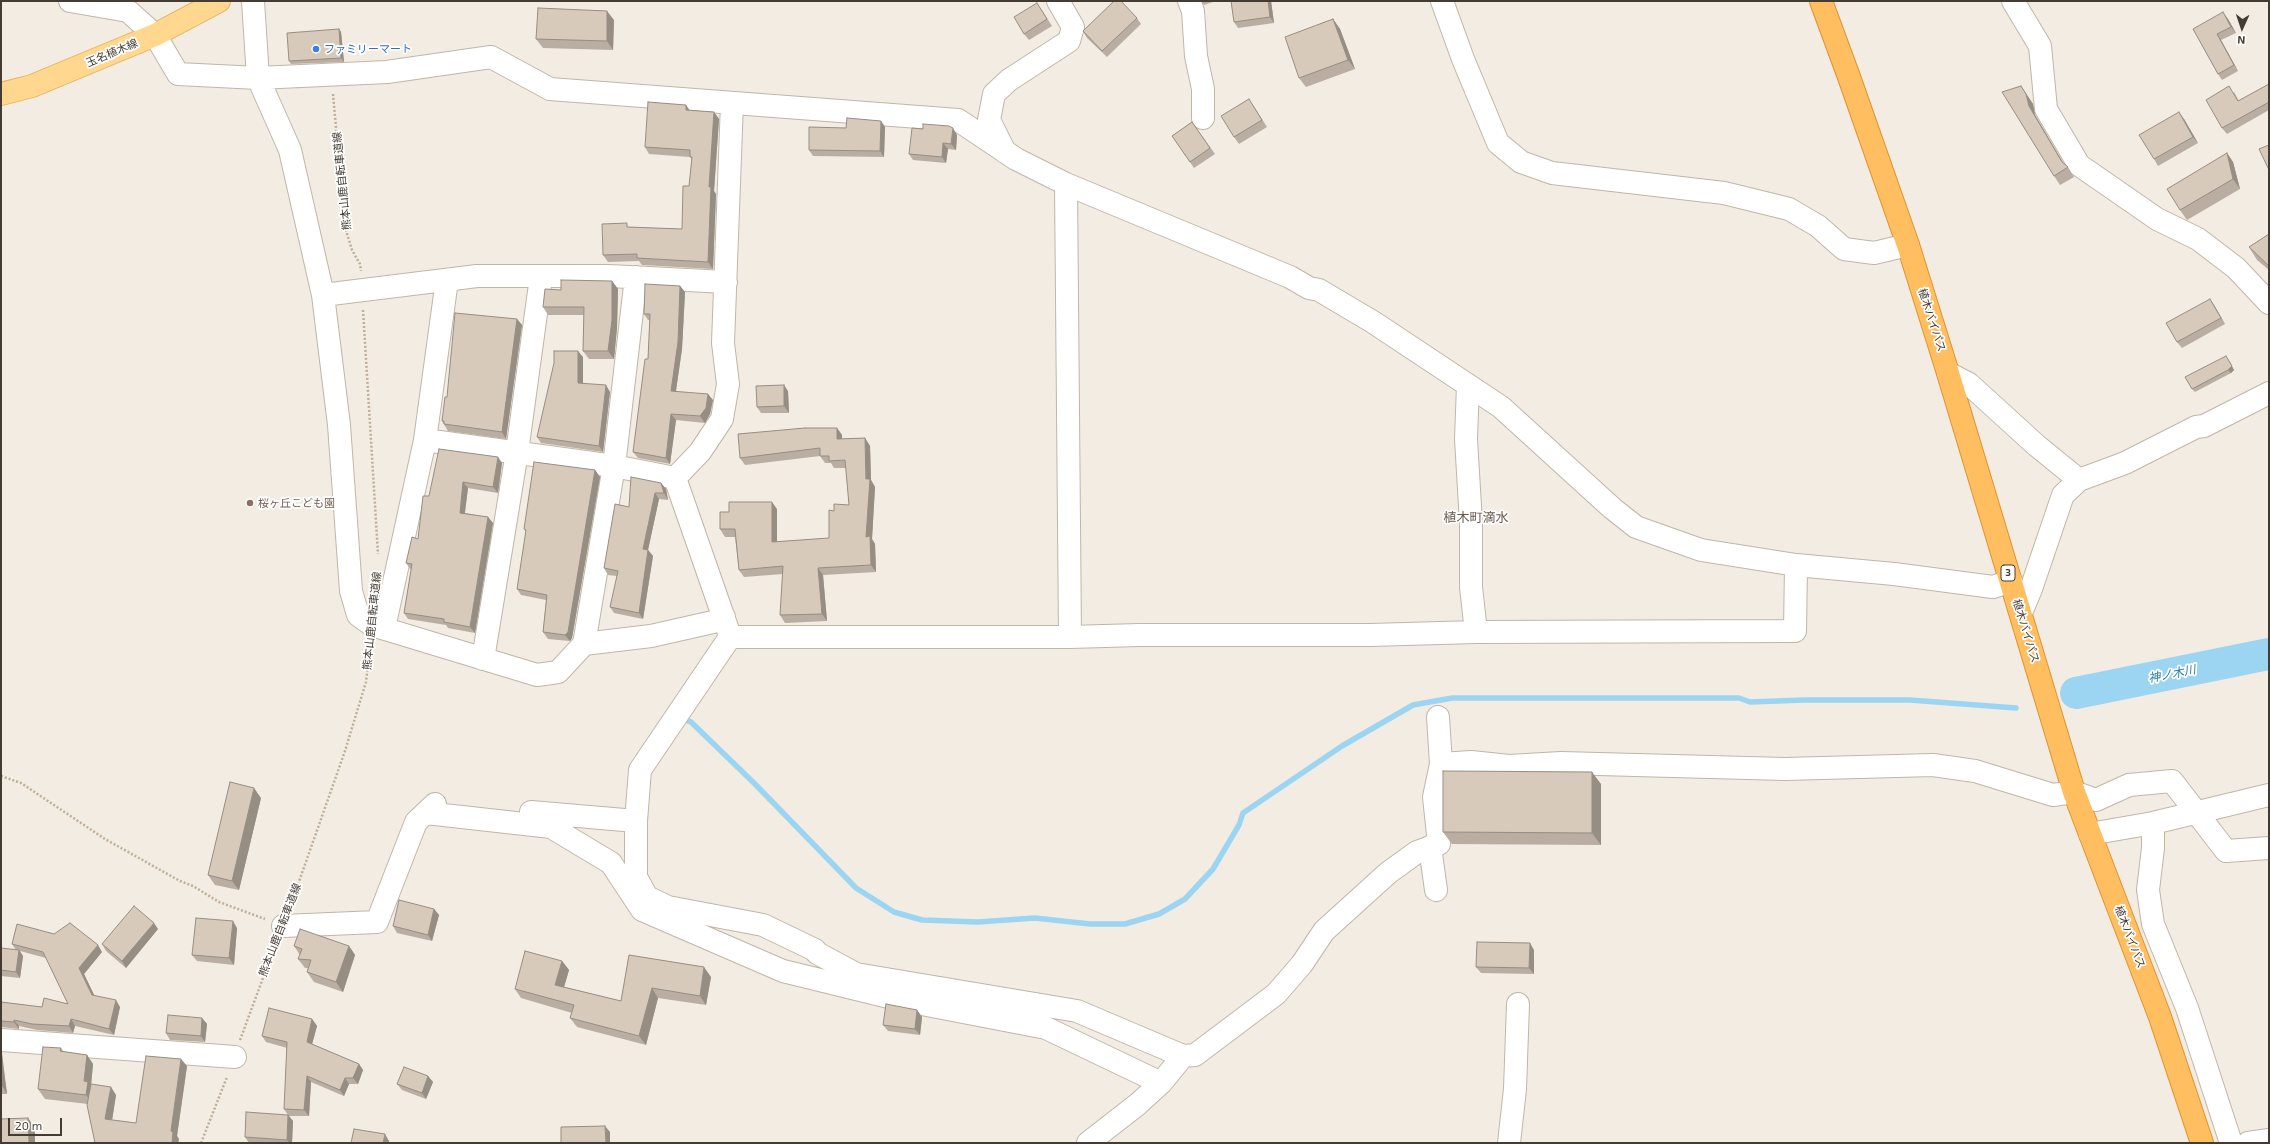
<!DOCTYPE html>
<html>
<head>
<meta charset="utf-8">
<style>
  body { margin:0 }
  #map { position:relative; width:2270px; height:1144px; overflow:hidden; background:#f2ece3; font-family:"Exo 2",sans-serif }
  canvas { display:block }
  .frame { position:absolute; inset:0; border:2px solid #443c33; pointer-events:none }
  .north { position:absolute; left:2222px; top:8px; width:40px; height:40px; -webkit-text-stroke:3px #fff; paint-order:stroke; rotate:183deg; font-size:11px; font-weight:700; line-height:16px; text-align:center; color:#443c33 }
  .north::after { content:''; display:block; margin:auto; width:14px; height:18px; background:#443c33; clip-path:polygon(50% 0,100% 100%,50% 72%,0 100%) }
  .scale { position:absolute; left:8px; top:1118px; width:54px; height:18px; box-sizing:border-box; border:2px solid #443c33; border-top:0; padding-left:5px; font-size:12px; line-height:14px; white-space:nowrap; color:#443c33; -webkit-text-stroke:3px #fff; paint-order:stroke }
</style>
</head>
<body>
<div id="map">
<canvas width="2270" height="1144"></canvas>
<div class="frame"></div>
<div class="north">N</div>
<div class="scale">20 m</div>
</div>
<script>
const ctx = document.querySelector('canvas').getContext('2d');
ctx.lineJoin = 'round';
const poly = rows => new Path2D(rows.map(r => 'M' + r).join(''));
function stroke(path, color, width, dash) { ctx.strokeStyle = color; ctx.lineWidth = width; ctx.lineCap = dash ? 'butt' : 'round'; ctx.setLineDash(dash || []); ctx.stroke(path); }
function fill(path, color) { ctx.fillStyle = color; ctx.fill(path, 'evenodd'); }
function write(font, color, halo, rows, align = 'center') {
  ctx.font = font + ' "Exo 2","Noto Sans JP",sans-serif'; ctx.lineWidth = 3.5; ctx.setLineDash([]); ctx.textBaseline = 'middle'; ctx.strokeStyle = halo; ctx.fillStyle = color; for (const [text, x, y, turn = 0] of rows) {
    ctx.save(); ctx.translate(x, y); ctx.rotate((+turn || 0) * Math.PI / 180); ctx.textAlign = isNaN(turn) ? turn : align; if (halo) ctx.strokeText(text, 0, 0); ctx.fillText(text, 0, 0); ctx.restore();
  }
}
stroke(poly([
  [681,718,691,722,755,784,856,888,894,912,922,920,978,922,1035,918,1090,924,1125,924,1159,914,1185,899,1213,869,1239,825,1243,813,1342,746,1413,705,1452,698,1739,698,1750,702,1804,700,1910,700,2016,708]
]), '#9bd5f2', 5.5);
stroke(poly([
  [2076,693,2269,654]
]), '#9bd5f2', 32);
const minor = poly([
  [70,1,128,11,155,35,178,74,258,78,387,72,491,57,550,89,958,120,1016,159,1066,184,1290,277,1309,288,1319,290,1373,322,1501,407,1612,508,1636,527,1701,550,1796,565,1894,574,1993,587,2011,581],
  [253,1,258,78,290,150,323,295,339,425,351,591,358,615,372,625,537,675,558,672,584,644,651,636,713,622,724,617],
  [1189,1,1193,11,1196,56,1203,89,1203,118],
  [1442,1,1463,59,1498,143,1521,162,1552,173,1724,193,1789,209,1818,226,1844,249,1874,253,1908,245],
  [2013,1,2040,46,2046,109,2079,165,2157,219,2198,239,2236,268,2269,303],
  [1005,152,989,120,994,94,1009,80,1069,41,1073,27,1058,1],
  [1066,184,1070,637],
  [323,295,477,276,609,276,726,282],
  [1948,373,1969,384,2036,445,2079,480],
  [1468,385,1466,439,1471,523,1471,587,1476,632],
  [425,440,614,466,675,478],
  [2021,613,2031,589,2063,495,2079,480,2125,463,2196,427,2204,426,2269,393],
  [384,628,425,440,447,280],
  [728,630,675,478,700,452,722,419,728,384,723,343,732,103],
  [730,637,640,770,636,821,636,877,647,897,668,907,763,925,815,950,817,953,856,974,1077,1011,1183,1056,1195,1055,1276,994,1302,964,1324,931,1388,873,1417,852,1439,844,1434,797,1441,764,1471,762,1509,766,1561,763,1785,769,1933,765,1975,771,2053,795,2074,792,2096,800,2129,785,2172,781,2226,851,2269,848],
  [730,637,1070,637,1139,635,1370,635,1476,632,1795,631,1796,565],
  [584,644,614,466,636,277],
  [483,659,517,452,541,277],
  [1438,717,1441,764],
  [531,812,636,821],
  [426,813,551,827,611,863,642,910,783,971,901,1000,1046,1028,1161,1083],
  [2153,823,2153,848,2148,890,2153,924,2187,1008,2231,1143],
  [2090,834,2153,823,2269,795],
  [1430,847,1436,890],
  [283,926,377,922,416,822,435,804],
  [1,1040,235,1057],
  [1088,1143,1138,1104,1161,1083,1183,1056],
  [1509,1143,1515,1089,1518,1004],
  [2248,1143,2269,1140]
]);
const major = poly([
  [1,94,32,86,155,35,219,1]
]);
const highway = poly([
  [1821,1,1849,77,1908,245,1948,373,2074,792,2160,1017,2202,1143]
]);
stroke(minor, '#c0b6a8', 24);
stroke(major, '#e7b35c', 24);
stroke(highway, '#e2922d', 24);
stroke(poly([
  [333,94,345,227,352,250,360,264,361,271],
  [363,310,378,554],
  [1,776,21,783,105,839,180,881,193,886,219,902,265,919],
  [290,907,345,751,366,682,370,645],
  [240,1040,276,943],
  [201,1143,227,1077]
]), '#c0ae96', 2.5, [2, 2]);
stroke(minor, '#fff', 22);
stroke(major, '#ffd78e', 22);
stroke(highway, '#ffbe60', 22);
fill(poly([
  [1201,1,1216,1,1204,5],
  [1231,1,1271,1,1274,23,1238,28,1234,22],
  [1041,9,1052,26,1029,40,1024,34],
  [1137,18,1141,24,1107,57,1087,38,1083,31],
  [1333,19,1340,29,1355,69,1306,87,1299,78],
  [2228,19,2236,33,2221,40,2238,71,2222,80,2218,74,2193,29],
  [614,20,613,50,543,48,536,39],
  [339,29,341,32,344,62,291,64,289,61],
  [2269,84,2269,110,2227,134,2222,128,2234,92,2239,101],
  [2021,86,2033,104,2035,115,2064,164,2068,167,2074,177,2060,185,2054,176],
  [1253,105,1267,127,1239,144,1234,137],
  [690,110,714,112,719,119,714,191,716,194,713,269,642,265,639,261,608,262,603,255,630,227,682,229,689,186,692,160,690,157,649,154,645,147],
  [2184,119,2198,143,2158,166,2154,159],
  [881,121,885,127,884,157,813,156,809,150,846,128],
  [1192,122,1215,154,1194,168,1172,136],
  [957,135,956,150,948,149,946,163,913,160,909,154],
  [2227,153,2233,162,2240,189,2187,220,2180,210],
  [2269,234,2269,270,2257,260,2249,247],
  [612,281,618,289,617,328,614,359,589,359,583,351,584,315,548,315,543,307,561,290],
  [680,286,685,292,682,349,676,391,713,400,710,414,705,423,676,420,670,464,638,458,633,452,648,359,650,320,648,320,644,314],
  [2214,305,2225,324,2182,348,2177,342],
  [517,319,522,325,506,439,448,431,442,421,447,397],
  [583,357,583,383,610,392,603,452,541,443,537,437],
  [2228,359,2234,370,2231,373,2195,392,2192,389],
  [788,391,789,413,761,413,757,407],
  [837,428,842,435,842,439,865,438,870,446,871,480,875,487,872,539,875,544,876,572,823,575,827,621,785,623,780,615,783,574,744,577,739,570,735,537,725,537,720,529,729,512,777,509,777,542,829,538,834,511,849,505,846,468,834,468,831,463,825,463,820,456,745,465,740,458],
  [502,463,498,493,468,488,465,513,488,517,493,523,475,633,448,628,446,625,408,619,404,613,411,570,406,563,418,539,429,496],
  [595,470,600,477,572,638,570,641,548,639,543,632,546,600,521,595,517,589,526,532,524,529],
  [661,483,666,489,668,500,659,499,648,550,653,556,643,619,614,613,610,607,617,576,608,575,604,568,629,507],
  [1601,784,1601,845,1452,844,1443,832],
  [261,798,239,890,215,885,208,875],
  [434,909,439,915,432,941,397,933,393,926],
  [237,928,234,965,197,961,192,955],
  [158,929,126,968,106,951,102,944],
  [12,944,102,952,84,974,94,995,120,1007,114,1035,75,1026,73,1033,37,1030,19,1026,19,1029,1,1027,1,1002,42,1007,68,1004,46,958,20,951,23,956,20,978,1,976,1,948,16,950],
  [294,946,349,946,355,955,343,992,314,982,307,972,308,968,305,968,298,959,300,955],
  [1534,950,1534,974,1481,973,1476,967],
  [629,955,711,977,706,1005,658,998,646,1045,577,1027,570,1018,572,1013,521,998,515,989,562,961,569,970,564,987,621,1001],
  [917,1010,922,1017,920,1035,888,1031,883,1025],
  [202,1018,207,1024,205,1042,170,1040,166,1033],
  [312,1019,317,1026,312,1044,359,1064,363,1070,358,1084,349,1084,344,1096,311,1082,309,1116,289,1116,293,1121,292,1143,249,1143,245,1137,288,1115,284,1109,287,1048,266,1042,262,1036],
  [61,1048,64,1052,87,1055,93,1064,91,1086,116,1095,112,1120,136,1123,187,1066,177,1136,179,1139,178,1143,95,1143,88,1104,45,1099,38,1089],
  [1,1052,7,1094,1,1094],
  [428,1076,433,1082,426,1099,402,1090,397,1084]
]), '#b9aea1');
fill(poly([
  [1268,1,1271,1,1274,23,1270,17],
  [607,11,614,20,613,50,607,41],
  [2223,12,2228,19,2236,33,2231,27],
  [1333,19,1340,29,1355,69,1348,60],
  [339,29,341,32,344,62,341,58],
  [2217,34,2221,40,2238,71,2234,65],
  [2021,86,2033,104,2035,115,2066,168,2062,162,2029,106],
  [686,105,691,112,686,110],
  [714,112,719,119,714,191,716,194,713,269,708,262,709,187],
  [2179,112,2184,119,2198,143,2193,137],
  [881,121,885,127,884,157,880,151],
  [953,128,957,135,956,150,951,144],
  [943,143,948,149,946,163,942,157],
  [2227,153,2233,162,2240,189,2233,179],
  [612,281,618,289,617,328,614,359,608,351],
  [680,286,685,292,682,349,675,397,671,391],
  [2210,299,2214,305,2225,324,2221,318],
  [517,319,522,325,506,439,502,432],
  [578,351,583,357,583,389,578,383],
  [2226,356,2234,370,2231,373,2228,370],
  [606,385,610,392,603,452,599,446],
  [784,385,788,391,789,413,784,406],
  [708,394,713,400,710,414,705,423,700,416],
  [671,414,676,420,670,464,666,458],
  [837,428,842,435,842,446,837,439],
  [865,438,870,446,871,480,875,487,872,539,875,544,876,572,871,565,866,537],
  [498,457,502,463,498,493,493,487],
  [595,470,600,477,572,638,570,641,565,635],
  [463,482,468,488,464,519,460,513],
  [661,483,666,489,668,500,664,493],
  [655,493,659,499,648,550,653,556,643,619,639,613,643,549],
  [772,502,777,509,777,549,772,542],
  [488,517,493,523,475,633,470,627],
  [818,568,823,575,827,621,822,614],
  [1592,772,1601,784,1601,845,1592,833],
  [254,788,261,798,239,890,232,881],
  [434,909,439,915,432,941,428,935],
  [233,921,237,928,234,965,229,958],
  [154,923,158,929,126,968,122,961],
  [1530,943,1534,950,1534,974,1529,968],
  [98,945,102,952,84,974,97,1001,92,995,79,968],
  [349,946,355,955,343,992,336,982],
  [19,950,23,956,20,978,16,972],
  [562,961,569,970,562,994,555,985],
  [704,967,711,977,706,1005,700,996],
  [652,988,658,998,646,1045,639,1036],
  [116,1000,120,1007,114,1035,109,1029],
  [917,1010,922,1017,920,1035,915,1029],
  [202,1018,207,1024,205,1042,201,1036],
  [71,1019,75,1026,73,1033,69,1026],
  [312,1019,317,1026,311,1048,307,1042],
  [14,1020,19,1026,19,1029,14,1022],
  [1,1052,2,1053,7,1094,2,1086],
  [87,1055,93,1064,91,1085,93,1104,86,1095,84,1081],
  [181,1059,187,1066,177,1136,179,1139,178,1143,172,1143,171,1131],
  [359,1064,363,1070,358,1084,353,1078],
  [307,1076,311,1082,309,1116,304,1110],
  [428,1076,433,1082,426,1099,422,1093],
  [345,1078,349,1084,344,1096,340,1090],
  [111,1087,116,1095,111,1127,105,1119],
  [288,1115,293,1121,292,1143,289,1143,287,1140],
  [28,1118,35,1128,35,1143,29,1143],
  [605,1126,610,1132,610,1143,606,1143],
  [385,1134,389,1141,389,1143,383,1143]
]), '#968d83');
const building = poly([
  [1114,1,1121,1,1137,18,1102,51,1083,31,1114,1],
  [1231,1,1268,1,1270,17,1234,22,1231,1],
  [1037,3,1047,19,1024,34,1014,17,1037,3],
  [538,8,607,11,607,41,536,39,538,8],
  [2223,12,2231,27,2217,34,2234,65,2218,74,2193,29,2223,12],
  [1333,19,1348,60,1299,78,1285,37,1333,19],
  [339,29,341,58,289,61,287,33,339,29],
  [2269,84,2269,102,2222,128,2206,100,2229,86,2238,101,2269,84],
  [2021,86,2026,94,2029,106,2062,162,2068,167,2054,176,2002,92,2021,86],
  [1249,99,1262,120,1234,137,1221,116,1249,99],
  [648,102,686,105,686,110,714,112,709,187,711,187,708,262,637,258,637,254,603,255,602,224,627,223,627,227,682,229,683,186,689,186,692,157,690,157,690,150,645,147,648,102],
  [2179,112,2193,137,2154,159,2139,135,2179,112],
  [847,118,881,121,880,151,809,150,809,127,846,128,847,118],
  [1192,122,1210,148,1190,162,1172,136,1192,122],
  [923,124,949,126,953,128,951,144,943,143,942,157,909,154,912,128,923,129,923,124],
  [2269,145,2269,170,2259,149,2269,145],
  [2227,153,2233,179,2180,210,2167,189,2227,153],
  [2269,234,2269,266,2249,247,2269,234],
  [561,280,612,281,612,320,608,351,583,351,584,307,543,307,545,289,561,290,561,280],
  [645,284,680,286,678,342,671,391,708,394,706,408,700,416,671,414,666,458,633,452,645,359,648,359,650,314,644,314,645,284],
  [2210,299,2221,318,2177,342,2166,323,2210,299],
  [455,313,517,319,502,432,444,424,444,421,442,421,445,397,447,397,455,313],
  [554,351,578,351,578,383,606,385,599,446,537,437,554,363,554,351],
  [2226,356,2232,366,2228,370,2192,389,2185,377,2226,356],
  [784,385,784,406,757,407,756,386,784,385],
  [805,428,837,428,837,439,865,438,866,479,870,479,866,537,870,536,871,565,818,568,822,614,780,615,783,566,739,570,735,529,720,529,720,512,729,512,729,502,772,502,772,542,829,538,829,510,834,511,834,504,849,505,845,460,829,461,829,456,820,456,820,448,740,458,738,434,805,428],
  [439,449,498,457,493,487,463,482,460,513,488,517,470,627,444,622,444,619,404,613,412,564,406,563,412,537,418,539,423,496,429,496,439,449],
  [534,462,595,470,568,632,565,635,543,632,547,595,517,589,526,530,524,529,534,462],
  [631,477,661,483,664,493,655,493,643,549,648,550,639,613,610,607,618,571,604,568,615,504,629,507,631,477],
  [1443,771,1592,772,1592,833,1443,832,1443,771],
  [230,782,254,788,232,881,208,875,230,782],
  [399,900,434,909,428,935,393,926,399,900],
  [134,906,154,923,122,961,102,944,134,906],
  [196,918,233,921,229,958,192,955,196,918],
  [70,923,98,945,79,968,92,995,116,1000,109,1029,71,1019,69,1026,32,1024,14,1020,14,1022,1,1021,1,1002,42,1007,44,998,68,1004,43,952,12,944,17,924,54,934,70,923],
  [300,929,349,946,336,982,307,972,311,960,298,959,302,949,294,946,300,929],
  [1477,942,1530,943,1529,968,1476,967,1477,942],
  [1,948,19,950,16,972,1,970,1,948],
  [525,951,562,961,555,985,621,1001,629,955,704,967,700,996,652,988,639,1036,570,1018,574,1005,515,989,525,951],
  [886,1004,917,1010,915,1029,883,1025,886,1004],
  [269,1008,312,1019,307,1042,359,1064,353,1078,345,1078,340,1090,307,1076,304,1110,284,1109,287,1042,262,1036,269,1008],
  [168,1015,202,1018,201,1036,166,1033,168,1015],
  [43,1047,61,1048,60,1051,87,1055,84,1081,88,1082,86,1095,38,1089,43,1047],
  [146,1056,181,1059,171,1131,173,1132,172,1143,95,1143,87,1105,91,1084,111,1087,105,1119,136,1123,146,1056],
  [404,1067,428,1076,422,1093,397,1084,404,1067],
  [246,1112,288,1115,287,1140,245,1137,246,1112],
  [28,1118,29,1143,1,1143,1,1119,28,1118],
  [605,1126,606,1143,561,1143,561,1127,605,1126],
  [354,1129,385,1134,383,1143,351,1143,354,1129]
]);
fill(building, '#d7cabb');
stroke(building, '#968d83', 1);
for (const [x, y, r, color] of [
  [316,49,4,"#3f7fe0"],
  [250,503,4,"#8d6e63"]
]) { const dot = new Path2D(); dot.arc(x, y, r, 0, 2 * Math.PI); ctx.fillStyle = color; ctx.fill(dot); stroke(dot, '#fff', 1.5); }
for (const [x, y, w] of [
  [2008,573,14]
]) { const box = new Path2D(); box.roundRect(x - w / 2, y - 8, w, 16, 3); ctx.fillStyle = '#fff'; ctx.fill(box); stroke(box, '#443c33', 1); }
write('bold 10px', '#443c33', null, [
  ["3",2008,573]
]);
write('11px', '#366cbe', '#fff', [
  ["ファミリーマート",324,49]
], 'left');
write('11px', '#443c33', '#fff', [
  ["玉名植木線",112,53,-23],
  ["熊本山鹿自転車道線",342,181,-96],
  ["植木バイパス",1932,320,72],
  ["熊本山鹿自転車道線",372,621,-84],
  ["植木バイパス",2026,631,73],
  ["熊本山鹿自転車道線",280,930,-69],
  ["植木バイパス",2130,937,69]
]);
write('11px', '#785e54', '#fff', [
  ["桜ヶ丘こども園",258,503]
], 'left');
write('italic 12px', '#287caa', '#fff', [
  ["神ノ木川",2172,674,-11]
]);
write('13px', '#67594a', '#fff', [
  ["植木町滴水",1476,518]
]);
</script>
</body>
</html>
